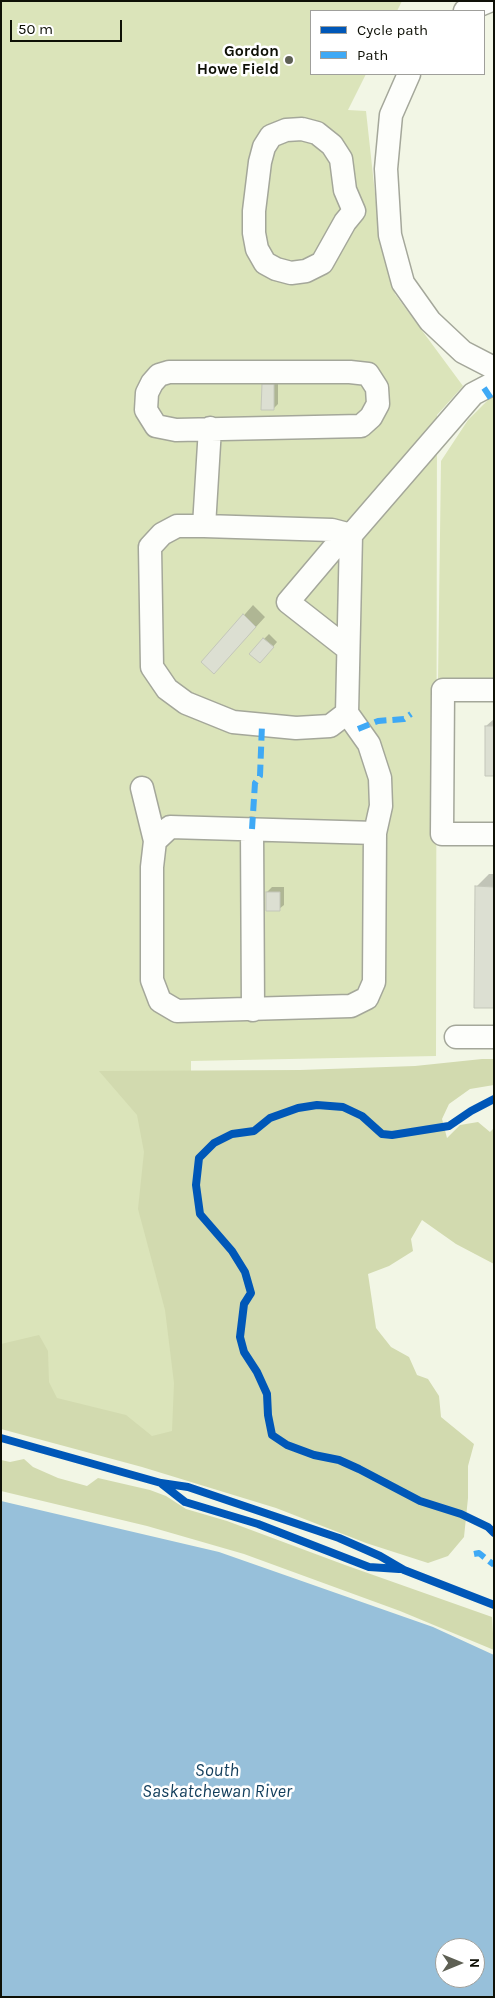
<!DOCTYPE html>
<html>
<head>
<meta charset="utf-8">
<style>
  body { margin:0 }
  #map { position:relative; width:495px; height:1998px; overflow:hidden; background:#f2f6e5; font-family:Karla,sans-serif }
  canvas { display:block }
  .frame { position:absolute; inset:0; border:2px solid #0e1006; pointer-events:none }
  .legend { position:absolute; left:310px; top:10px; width:175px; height:65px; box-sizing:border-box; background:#fff; border:1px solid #9f9f9b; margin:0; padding:6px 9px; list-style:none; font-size:15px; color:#0e1006 }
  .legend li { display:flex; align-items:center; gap:10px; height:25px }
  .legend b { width:25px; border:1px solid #9f9f9b }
  .north { position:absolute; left:435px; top:1938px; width:50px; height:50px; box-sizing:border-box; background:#fff; border:1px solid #9f9f9b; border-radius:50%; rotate:90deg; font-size:14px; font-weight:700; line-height:20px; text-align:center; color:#0e1006 }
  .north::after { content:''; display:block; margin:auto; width:18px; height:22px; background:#5e6054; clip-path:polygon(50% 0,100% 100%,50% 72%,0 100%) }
  .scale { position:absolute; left:10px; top:20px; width:112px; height:22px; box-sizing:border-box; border:2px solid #0e1006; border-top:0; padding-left:6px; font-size:15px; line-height:18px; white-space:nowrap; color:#0e1006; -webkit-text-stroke:4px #fff; paint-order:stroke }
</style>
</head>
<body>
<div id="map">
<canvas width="495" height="1998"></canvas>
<div class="frame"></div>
<ul class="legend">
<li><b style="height:6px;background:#0057b8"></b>Cycle path</li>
<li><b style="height:6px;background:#3fa9f5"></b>Path</li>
</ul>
<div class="north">N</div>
<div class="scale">50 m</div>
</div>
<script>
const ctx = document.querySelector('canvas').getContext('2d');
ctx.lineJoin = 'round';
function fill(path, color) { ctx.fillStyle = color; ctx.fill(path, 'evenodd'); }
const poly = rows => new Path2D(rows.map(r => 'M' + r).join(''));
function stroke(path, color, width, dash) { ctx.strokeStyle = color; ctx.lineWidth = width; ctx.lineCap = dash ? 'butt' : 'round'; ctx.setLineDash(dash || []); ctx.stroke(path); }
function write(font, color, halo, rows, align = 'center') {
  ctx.font = font + ' Karla,sans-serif'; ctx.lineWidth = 5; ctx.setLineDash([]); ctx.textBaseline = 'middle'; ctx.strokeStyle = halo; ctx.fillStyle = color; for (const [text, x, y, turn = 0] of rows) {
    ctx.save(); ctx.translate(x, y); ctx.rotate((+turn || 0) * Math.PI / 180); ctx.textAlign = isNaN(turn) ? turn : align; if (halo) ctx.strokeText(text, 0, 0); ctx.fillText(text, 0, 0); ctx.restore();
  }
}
fill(poly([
  [1,1,402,1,397,11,311,11,311,74,366,74,348,110,366,111,377,212,382,245,395,294,463,386,437,415,436,1056,191,1061,190,1460,1,1408],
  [494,394,494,681,438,682,441,461,468,420]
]), '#dbe4ba');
fill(poly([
  [482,1059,494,1059,494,1085,470,1089,449,1104,442,1119,447,1138,460,1125,478,1122,490,1132,494,1128,494,1264,456,1244,422,1220,411,1239,413,1251,389,1266,368,1274,376,1328,391,1347,409,1357,417,1375,428,1379,439,1396,441,1417,474,1444,468,1466,468,1498,464,1537,448,1556,428,1563,366,1543,276,1508,142,1467,1,1429,1,1344,39,1335,48,1351,49,1382,57,1398,126,1415,152,1436,172,1431,174,1383,165,1310,138,1209,144,1152,137,1115,99,1071,300,1070,415,1066],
  [24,1459,33,1467,58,1478,87,1486,98,1478,150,1490,166,1496,186,1509,227,1521,345,1565,492,1617,494,1650,400,1611,244,1554,147,1526,1,1491,1,1460,10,1462]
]), '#d2daaf');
fill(poly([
  [1,1501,219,1552,433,1627,494,1655,494,1997,1,1997],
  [445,1948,475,1948,475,1978,445,1978]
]), '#97c0da');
fill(poly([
  [268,379,278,379,278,404,273,409,263,384],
  [253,605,265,617,223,663,203,662],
  [269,634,277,642,264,657,264,639],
  [494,719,494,775,486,726],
  [489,874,494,874,494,1007,476,887],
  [272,887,284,887,284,905,279,909,267,892]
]), '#0003');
const building = poly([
  [262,384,274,384,274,410,261,410,262,384],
  [243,614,256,627,214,674,201,662,243,614],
  [263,638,274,647,260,663,249,654,263,638],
  [485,726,494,726,494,776,485,776,485,726],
  [475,886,494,887,494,1008,474,1008,475,886],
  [266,892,280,892,280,911,266,911,266,892]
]);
fill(building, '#dcdfd2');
stroke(building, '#c4c7ba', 1);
const minor = poly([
  [465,11,489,1],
  [409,74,391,115,386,169,390,235,403,283,430,321,463,352,494,368],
  [302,129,317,133,332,145,341,159,345,190,354,211,345,222,322,263,306,271,291,273,276,269,265,263,257,249,254,233,254,211,260,162,264,147,271,136,286,130,302,129],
  [169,372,350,372,368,374,377,388,378,404,371,417,361,426,176,430,156,426,146,410,147,393,152,383,159,375,169,372],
  [204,526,210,428],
  [348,649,288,602,332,550,351,535,473,394,494,383],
  [494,690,443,690,442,834,494,834],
  [142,788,155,841,152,867,152,980,160,1001,177,1011,351,1006,367,998,374,982,375,833,381,806,380,778,369,744,347,713,351,535,332,530,204,526,177,526,162,534,150,547,152,667,167,689,186,703,233,722,296,728,330,726,347,713],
  [252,829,253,1010],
  [155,841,170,827,375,833],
  [456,1037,494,1037]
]);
stroke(minor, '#a4a79a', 25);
stroke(minor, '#fdfefb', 22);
stroke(poly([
  [484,388,494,403],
  [358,729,378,721,404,719,411,714],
  [252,829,255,783,260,776,262,725],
  [474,1554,479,1553,494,1565]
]), '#3fa9f5', 6, [12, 6]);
stroke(poly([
  [494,1099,471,1111,449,1126,392,1135,382,1134,362,1116,343,1107,317,1105,298,1108,270,1118,254,1131,232,1134,214,1143,199,1158,196,1185,200,1214,232,1251,245,1272,251,1293,244,1304,240,1337,244,1352,257,1372,267,1394,268,1415,272,1435,287,1445,314,1455,339,1460,359,1469,420,1501,461,1514,488,1527,494,1533],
  [1,1438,161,1483,188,1487,339,1538,380,1556,404,1570,494,1605],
  [162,1484,185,1502,258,1524,369,1567,399,1569]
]), '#0057b8', 8);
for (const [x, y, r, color] of [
  [289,60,5,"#5e6054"]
]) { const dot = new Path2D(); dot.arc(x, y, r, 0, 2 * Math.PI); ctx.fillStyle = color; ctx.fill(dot); stroke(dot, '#fff', 2); }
write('bold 16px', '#0e1006', '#fff', [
  ["Gordon",279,51],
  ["Howe Field",279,69]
], 'right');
write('italic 18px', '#113d5b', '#fff', [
  ["South",217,1771],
  ["Saskatchewan River",217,1792]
]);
</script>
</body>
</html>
